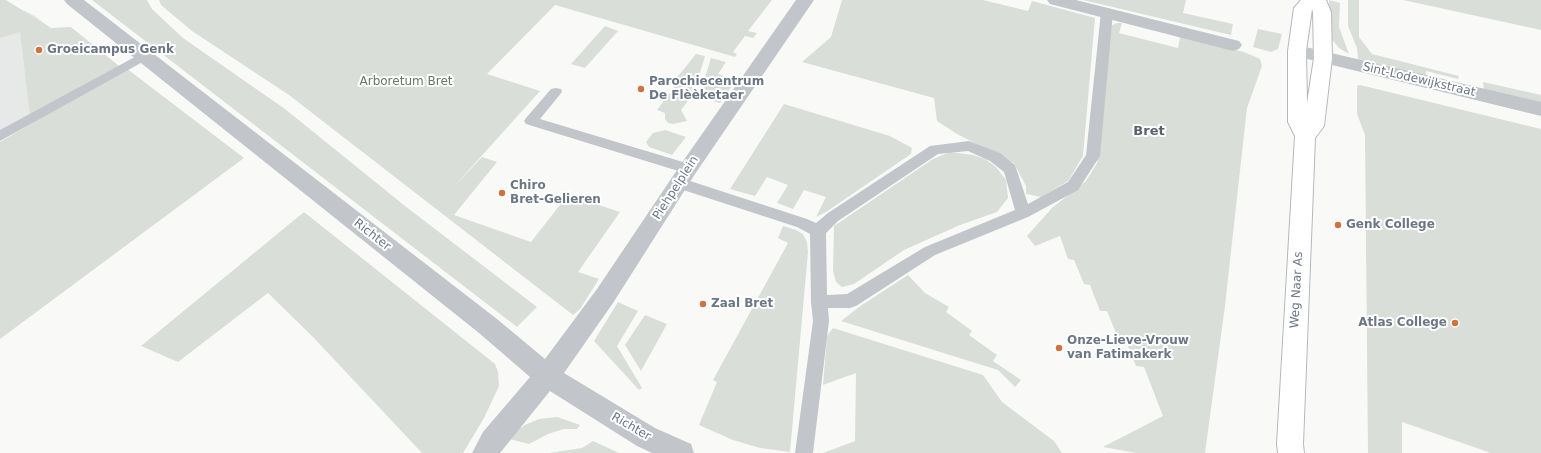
<!DOCTYPE html>
<html>
<head>
<meta charset="utf-8">
<style>
  body { margin:0 }
  canvas { display:block; background:#f9faf8 }
</style>
</head>
<body>
<canvas width="1541" height="453"></canvas>
<script>
const ctx = document.querySelector('canvas').getContext('2d');
ctx.lineJoin = 'round';
function fill(path, color) { ctx.fillStyle = color; ctx.fill(path, 'evenodd'); }
const poly = rows => new Path2D(rows.map(r => 'M' + r).join(''));
function stroke(path, color, width, dash) { ctx.strokeStyle = color; ctx.lineWidth = width; ctx.lineCap = dash ? 'butt' : 'round'; ctx.setLineDash(dash || []); ctx.stroke(path); }
function write(font, color, halo, rows, align = 'center') {
  ctx.font = font + ' "DejaVu Sans",sans-serif'; ctx.lineWidth = 4; ctx.setLineDash([]); ctx.textBaseline = 'middle'; ctx.strokeStyle = halo; ctx.fillStyle = color; for (const [text, x, y, turn = 0] of rows) {
    ctx.save(); ctx.translate(x, y); ctx.rotate((+turn || 0) * Math.PI / 180); ctx.textAlign = isNaN(turn) ? turn : align; if (halo) ctx.strokeText(text, 0, 0); ctx.fillText(text, 0, 0); ctx.restore();
  }
}
fill(poly([
  [0,0,34,15,106,72,0,132]
]), '#e7e9e8');
fill(poly([
  [0,0,6,0,51,28,71,27,119,66,30,114,20,32,0,38],
  [92,0,147,0,152,9,183,38,285,109,405,206,537,307,517,327],
  [159,0,772,0,748,31,757,33,753,38,745,36,733,52,737,54,735,57,555,5,487,74,540,91,451,190,482,157,497,162,454,215,531,242,563,201,572,204,577,198,620,212,578,272,599,279,580,309,573,315,289,95,192,31,161,5],
  [842,0,983,0,1028,11,1032,1,1095,18,1083,156,1068,181,1041,197,1026,194,1026,186,1014,163,957,134,937,121,934,98,802,62,831,37],
  [1083,0,1186,0,1183,13,1233,24,1231,35],
  [1329,0,1340,3,1339,27,1349,54,1339,48,1330,37],
  [1348,0,1359,0,1359,37,1372,54,1459,76,1458,79,1426,71,1426,76,1358,59,1357,48,1348,26],
  [1403,0,1541,0,1541,30],
  [1117,23,1122,23,1119,33,1178,48,1180,37,1244,52,1260,59,1262,66,1247,108,1225,306,1205,453,1136,453,1103,447,1163,416,1144,367,1136,366,1125,339,1118,338,1107,311,1100,311,1090,285,1084,284,1074,260,1068,259,1060,236,1035,246,1027,236,1052,208,1086,181,1097,163,1101,137,1110,26],
  [605,26,618,31,585,68,571,64],
  [1258,29,1282,34,1278,49,1271,52,1253,47],
  [696,54,705,56,694,93,681,110,687,121,673,124,668,123,665,119,665,113,657,110,678,82,675,80],
  [711,58,726,62,718,74,736,80,720,103,699,97],
  [126,68,244,158,0,339,0,142],
  [1483,82,1541,95,1541,103,1484,90],
  [1360,85,1541,129,1541,453,1491,453,1402,422,1402,453,1368,453,1365,135,1357,114,1357,86],
  [784,104,890,136,912,148,911,154,826,212,816,217,826,197,804,190,793,209,777,203,788,185,767,177,755,196,730,189],
  [665,130,686,137,672,155,649,147,646,142,653,133],
  [950,152,973,155,985,159,996,167,1006,180,1008,198,997,212,960,225,904,250,854,284,842,287,836,282,833,271,834,226,933,159],
  [304,212,495,364,498,372,499,386,484,418,463,453,422,453,313,337,268,293,178,362,141,346],
  [783,226,796,230,803,234,807,242,808,252,790,452,760,448,733,440,699,425,717,382,713,380,788,243,778,238],
  [908,275,925,293,949,307,946,312,972,331,969,335,997,355,993,361,1021,380,1015,387,998,370,841,321,859,307],
  [618,302,638,311,617,346,642,388,639,390,594,341],
  [645,315,667,324,641,371,625,345],
  [833,328,983,375,1002,402,1054,441,1062,453,823,453,855,441,856,373,823,385,827,336],
  [557,417,580,425,577,429,564,429,548,434,529,444,505,438,525,425,539,419],
  [593,441,619,453,549,453,582,448]
]), '#d9ded8');
const secondary = poly([
  [1301,0,1326,0,1331,12,1332,58,1324,126,1315,138,1303,444,1304,453,1278,453,1277,444,1295,136,1288,122,1288,51,1294,8,1301,0],
  [1312,9,1313,12,1314,58,1307,103,1306,51,1312,9]
]);
stroke(secondary, '#b4b8be', 2);
fill(poly([
  [1107,8,1111,9,1113,12,1100,156,1078,190,1028,217,935,255,856,306,850,308,828,308,829,321,813,453,795,453,813,321,811,302,810,234,797,227,674,187,672,183,674,179,679,178,684,179,807,219,816,223,828,213,930,146,969,141,1000,153,1015,165,1028,204,1068,182,1086,155,1101,12,1103,9,1107,8],
  [968,151,990,161,1004,172,1015,210,925,247,847,294,827,295,826,233,838,221,938,154,968,151],
  [144,52,148,53,150,56,148,59,0,141,0,130,144,52],
  [556,88,561,89,562,92,540,119,693,165,695,169,693,173,688,174,526,124,524,121,526,118,551,89,556,88]
]), '#c2c5c9');
fill(poly([
  [64,0,84,0,497,319,545,359,597,289,681,164,796,0,814,0,695,174,613,303,564,373,655,428,691,444,694,453,652,453,637,446,550,391,500,453,472,453,483,432,530,377,479,333,67,4,64,0],
  [1047,0,1076,0,1239,41,1242,45,1239,49,1233,51,1050,4,1047,0],
  [1297,45,1541,102,1541,116,1291,55,1288,51,1291,47,1297,45]
]), '#c2c5c9');
fill(secondary, '#fff');
for (const [x, y, r, color] of [
  [39,50,4,"#d17240"],
  [641,89,4,"#d17240"],
  [502,193,4,"#d17240"],
  [1338,225,4,"#d17240"],
  [703,304,4,"#d17240"],
  [1455,323,4,"#d17240"],
  [1059,348,4,"#d17240"]
]) { const dot = new Path2D(); dot.arc(x, y, r, 0, 2 * Math.PI); ctx.fillStyle = color; ctx.fill(dot); stroke(dot, '#fff', 1.5); }
write('bold 12px', '#6c7786', '#fff', [
  ["Groeicampus Genk",47,50],
  ["Parochiecentrum",649,82],
  ["De Flèèketaer",649,96],
  ["Chiro",510,186],
  ["Bret-Gelieren",510,200],
  ["Genk College",1346,225],
  ["Zaal Bret",711,304],
  ["Atlas College",1447,323,"right"],
  ["Onze-Lieve-Vrouw",1067,341],
  ["van Fatimakerk",1067,355]
], 'left');
write('12px', '#6c7786', '#fff', [
  ["Sint-Lodewijkstraat",1419,80,13],
  ["Piehpelplein",676,188,-57],
  ["Richter",372,235,38],
  ["Weg Naar As",1297,290,-87],
  ["Richter",631,427,30]
]);
write('12px', '#677866', '#fff', [
  ["Arboretum Bret",406,82]
]);
write('bold 13px', '#59616b', '#fff', [
  ["Bret",1149,132]
]);
</script>
</body>
</html>
